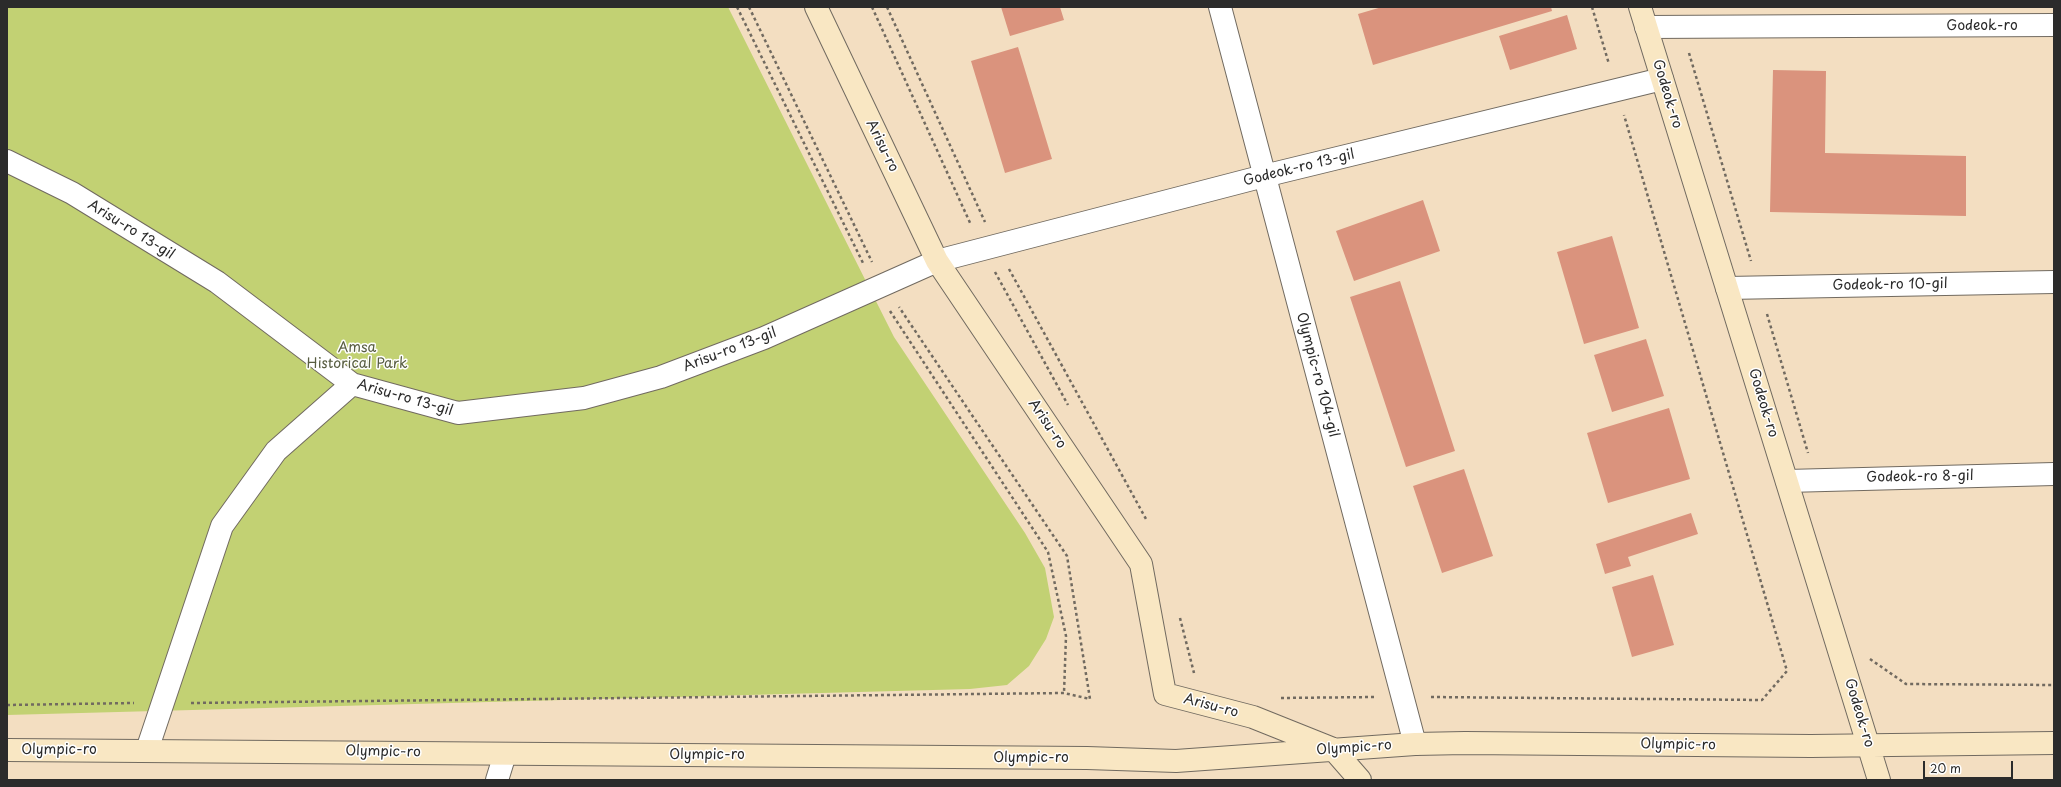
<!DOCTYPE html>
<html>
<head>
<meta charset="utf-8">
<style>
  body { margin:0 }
  #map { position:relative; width:2061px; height:787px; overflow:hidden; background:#f3dec1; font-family:"Playpen Sans",sans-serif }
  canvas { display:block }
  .frame { position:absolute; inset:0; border:8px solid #2b2b2b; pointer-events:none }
  .scale { position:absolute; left:1923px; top:761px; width:90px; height:18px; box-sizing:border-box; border:2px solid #2b2b2b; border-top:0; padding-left:5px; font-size:12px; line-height:14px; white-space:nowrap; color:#2b2b2b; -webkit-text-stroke:3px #fff; paint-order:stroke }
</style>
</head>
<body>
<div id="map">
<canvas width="2061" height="787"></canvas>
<div class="frame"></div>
<div class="scale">20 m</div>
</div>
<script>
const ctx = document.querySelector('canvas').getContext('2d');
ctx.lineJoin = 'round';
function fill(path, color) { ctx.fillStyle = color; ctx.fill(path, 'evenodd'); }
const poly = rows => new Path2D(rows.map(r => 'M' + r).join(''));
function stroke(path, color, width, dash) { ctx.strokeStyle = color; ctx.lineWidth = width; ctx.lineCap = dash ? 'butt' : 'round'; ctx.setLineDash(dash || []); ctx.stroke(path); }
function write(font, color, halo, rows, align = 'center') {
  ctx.font = font + ' "Playpen Sans",sans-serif'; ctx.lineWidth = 3; ctx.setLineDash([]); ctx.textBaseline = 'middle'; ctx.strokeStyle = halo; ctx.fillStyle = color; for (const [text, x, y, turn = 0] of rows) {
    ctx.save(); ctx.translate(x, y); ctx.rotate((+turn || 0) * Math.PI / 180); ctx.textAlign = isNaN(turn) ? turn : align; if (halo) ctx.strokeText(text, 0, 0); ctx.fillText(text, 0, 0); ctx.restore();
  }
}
fill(poly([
  [7,7,728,7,894,337,1025,533,1045,568,1054,617,1046,639,1029,666,1007,685,970,689,7,715]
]), '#c2d173');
fill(poly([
  [1001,7,1060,7,1064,20,1010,36],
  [1382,7,1551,7,1552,11,1373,65,1358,14],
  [1567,15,1577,49,1510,70,1499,36],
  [1018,47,1052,159,1005,173,971,61],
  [1773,70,1826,71,1825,153,1966,156,1966,216,1770,212],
  [1423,200,1440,251,1354,281,1336,231],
  [1612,236,1639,328,1584,344,1557,252],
  [1400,281,1455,451,1406,467,1350,297],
  [1646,339,1664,396,1612,412,1594,355],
  [1669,408,1690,479,1608,503,1587,433],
  [1464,469,1493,556,1442,573,1413,486],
  [1691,513,1698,534,1628,557,1631,566,1605,574,1596,544],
  [1653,575,1674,645,1632,657,1612,587]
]), '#da937d');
const street = poly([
  [1220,7,1415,744],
  [1646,27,2054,25],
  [7,161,72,193,217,282,352,384,458,413,584,398,661,377,764,338,937,261,1264,176,1662,79],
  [1727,288,2054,282],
  [1787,481,2054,474],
  [147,750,222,526,276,451,352,384],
  [497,780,505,754]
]);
const secondary = poly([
  [816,7,937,261,1141,564,1165,694,1253,717,1333,749,1360,780],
  [1640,7,1879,780],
  [7,750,1087,758,1176,761,1415,744,1465,743,1811,746,2054,743]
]);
stroke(street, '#716a60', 24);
stroke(secondary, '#716a60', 24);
stroke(poly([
  [737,7,864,265],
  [749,7,872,262],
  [872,7,971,225],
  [887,7,985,222],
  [1592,7,1609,64],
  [1689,53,1751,261],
  [1009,269,1146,519],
  [995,272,1068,405],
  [890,311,1048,552,1066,636,1064,693],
  [1767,314,1808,453],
  [1180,618,1194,673],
  [1870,659,1906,684,2054,685],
  [1431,697,1762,700,1787,671,1624,115],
  [1281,698,1376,697],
  [191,703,1064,693,1090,699,1067,556,899,307],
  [7,705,134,703]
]), '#716a60', 2.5, [3, 3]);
stroke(street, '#fff', 22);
stroke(secondary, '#f9e7c3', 22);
write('14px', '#2b2b2b', '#fff', [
  ["Godeok-ro",1982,26],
  ["Godeok-ro",1667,94,73],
  ["Arisu-ro",882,146,64],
  ["Godeok-ro 13-gil",1299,168,-14],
  ["Arisu-ro 13-gil",131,230,32],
  ["Godeok-ro 10-gil",1890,285,-1],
  ["Arisu-ro 13-gil",730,350,-21],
  ["Olympic-ro 104-gil",1317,375,75],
  ["Arisu-ro 13-gil",405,398,16],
  ["Godeok-ro",1763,403,73],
  ["Arisu-ro",1047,424,56],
  ["Godeok-ro 8-gil",1920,477,-1],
  ["Arisu-ro",1211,706,15],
  ["Godeok-ro",1859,713,73],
  ["Olympic-ro",1678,745,1],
  ["Olympic-ro",1354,748,-4],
  ["Olympic-ro",59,750],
  ["Olympic-ro",383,752,1],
  ["Olympic-ro",707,755],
  ["Olympic-ro",1031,758]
]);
write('14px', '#585d41', '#fff', [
  ["Amsa",357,348],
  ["Historical Park",357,364]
]);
</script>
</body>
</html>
